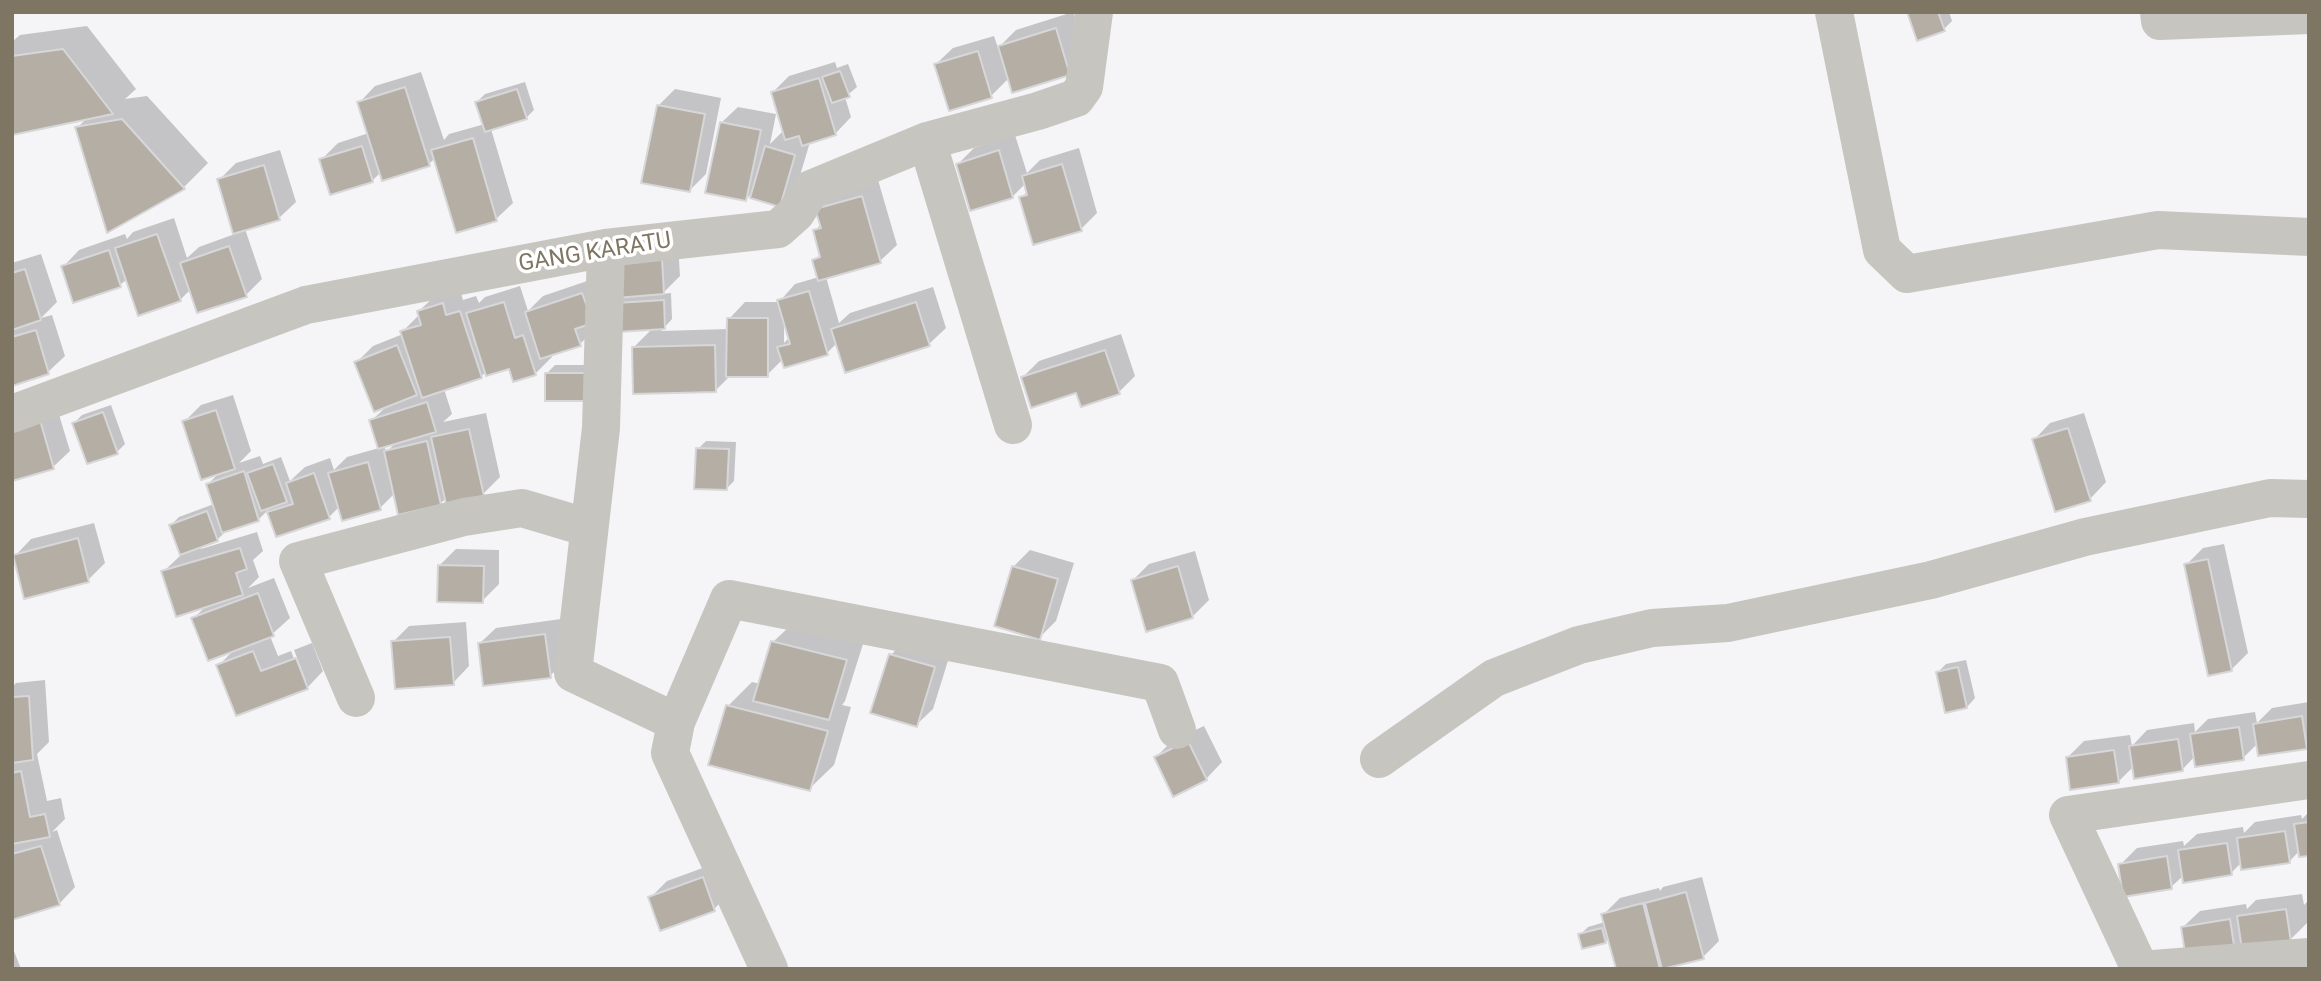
<!DOCTYPE html>
<html>
<head>
<meta charset="utf-8">
<style>
  body { margin:0 }
  #map { position:relative; width:2321px; height:981px; overflow:hidden; background:#f5f4f7; font-family:Roboto,sans-serif }
  canvas { display:block }
  .frame { position:absolute; inset:0; border:14px solid #7e7563; pointer-events:none }
</style>
</head>
<body>
<div id="map">
<canvas width="2321" height="981"></canvas>
<div class="frame"></div>
</div>
<script>
const ctx = document.querySelector('canvas').getContext('2d');
ctx.lineJoin = 'round';
function fill(path, color) { ctx.fillStyle = color; ctx.fill(path, 'evenodd'); }
const poly = rows => new Path2D(rows.map(r => 'M' + r).join(''));
function stroke(path, color, width, dash) { ctx.strokeStyle = color; ctx.lineWidth = width; ctx.lineCap = dash ? 'butt' : 'round'; ctx.setLineDash(dash || []); ctx.stroke(path); }
function write(font, color, halo, rows, align = 'center') {
  ctx.font = font + ' Roboto,sans-serif'; ctx.lineWidth = 7; ctx.setLineDash([]); ctx.textBaseline = 'middle'; ctx.strokeStyle = halo; ctx.fillStyle = color; for (const [text, x, y, turn = 0] of rows) {
    ctx.save(); ctx.translate(x, y); ctx.rotate((+turn || 0) * Math.PI / 180); ctx.textAlign = isNaN(turn) ? turn : align; if (halo) ctx.strokeText(text, 0, 0); ctx.fillText(text, 0, 0); ctx.restore();
  }
}
fill(poly([
  [1073,12,1086,57,1069,73,1009,78,991,96,936,64,953,48,994,36,998,48,1016,30],
  [1908,12,1949,12,1952,21,1944,29],
  [87,26,136,89,125,99,147,96,208,163,184,187,108,231,77,128,87,118,12,134,12,42,20,35],
  [835,62,837,68,848,64,857,87,845,97,851,117,835,134,810,142,796,189,779,205,754,191,746,199,721,123,738,107,776,114,770,144,784,130,773,92,789,76],
  [421,72,444,140,449,134,485,124,477,102,485,94,525,82,534,110,526,118,491,129,513,203,496,219,435,158,429,164,383,179,381,172,373,180,321,160,338,143,369,133,359,103,375,86],
  [675,89,721,98,706,174,690,190,658,106],
  [1015,135,1027,173,1040,160,1079,148,1097,213,1081,229,1021,198,1028,191,1026,183,1013,196,958,164,974,148],
  [280,150,296,202,279,218,245,229,262,279,246,295,191,289,180,300,127,279,120,285,63,267,79,250,125,234,127,239,133,232,174,218,187,258,199,247,235,234,219,180,236,163],
  [878,180,897,245,880,261,826,277,839,323,850,313,933,287,946,328,929,344,838,342,827,353,783,359,767,375,731,375,715,391,634,347,653,328,617,304,678,244,680,276,662,294,671,293,672,319,661,331,729,329,729,319,745,302,779,302,795,284,819,277,814,261,821,254,815,231,821,224,817,209,834,192],
  [784,322,790,337,784,343],
  [41,254,57,302,41,318,52,315,65,356,48,372,12,384,12,263],
  [599,277,596,328,580,344,551,354,552,357,535,374,510,367,486,371,481,377,444,389,452,414,443,422,486,413,500,477,483,494,446,498,441,503,395,493,380,508,339,507,329,517,277,535,268,510,258,520,225,532,217,540,200,546,201,549,257,532,263,551,253,560,259,577,248,588,274,578,290,618,270,636,278,656,291,651,303,681,306,681,294,650,312,643,323,671,307,688,218,666,235,649,193,619,207,605,163,572,182,554,171,525,179,517,214,504,208,484,220,472,184,422,201,405,233,395,251,451,239,463,260,456,263,464,281,457,290,481,305,467,330,458,334,470,347,457,379,448,371,421,387,406,356,363,373,346,403,334,402,332,419,315,419,311,436,295,459,287,463,300,476,296,479,303,485,297,520,286,528,311,543,296],
  [397,442,386,452,384,445],
  [1121,334,1135,376,1119,392,1077,390,1023,377,1039,361],
  [555,365,602,365,601,391,547,373],
  [54,398,70,451,53,467,12,479],
  [111,405,125,444,117,452,74,423,82,415],
  [2084,413,2106,482,2090,499,2034,440,2050,423],
  [706,441,736,442,734,481,726,489,698,449],
  [94,523,105,563,88,580,15,556,31,539],
  [2224,544,2248,653,2231,670,2186,565,2203,548],
  [456,549,499,550,499,584,482,601,439,566],
  [1030,550,1074,563,1056,621,1039,638,1013,567],
  [1195,551,1209,600,1193,616,1147,629,1133,580,1149,564],
  [561,619,567,659,550,676,479,644,496,628],
  [466,622,469,666,453,683,393,642,409,626],
  [790,626,863,644,845,701,842,705,851,707,834,765,809,789,728,706,752,682,761,684,773,642],
  [907,638,951,651,933,709,916,725,891,655],
  [1966,660,1975,698,1967,707,1938,672,1946,664],
  [45,680,49,742,37,754,47,801,61,798,65,819,52,832,57,830,75,887,59,904,12,918,12,687,16,683],
  [2309,702,2309,744,2306,747,2258,743,2243,758,2195,756,2182,770,2134,766,2119,781,2067,758,2084,741,2130,735,2132,746,2147,730,2194,723,2195,732,2208,719,2255,712,2257,723,2272,708],
  [1204,726,1222,762,1206,779,1156,757,1172,741],
  [2309,812,2309,854,2299,851,2289,862,2242,862,2231,873,2184,875,2171,887,2120,865,2137,848,2183,841,2184,846,2197,834,2243,827,2244,833,2255,822,2301,815,2302,819],
  [719,862,730,893,714,909,650,898,667,881],
  [1702,877,1719,941,1703,957,1663,965,1659,968,1609,938,1605,942,1580,935,1588,927,1605,922,1603,915,1620,898,1659,888,1660,891,1663,887],
  [2302,894,2304,905,2309,900,2309,928,2308,922,2290,940,2234,950,2183,927,2200,911,2246,904,2247,909,2256,900],
  [12,946,21,969,12,969]
]), '#0003');
const building = poly([
  [1907,12,1938,12,1945,31,1917,41,1907,12],
  [1056,28,1070,75,1012,93,998,46,1056,28],
  [63,49,113,114,12,135,12,56,63,49],
  [978,51,992,98,949,111,934,64,978,51],
  [840,71,850,97,832,103,822,77,840,71],
  [819,78,836,135,802,146,799,136,785,140,771,92,819,78],
  [405,87,430,166,382,181,357,102,405,87],
  [517,89,527,119,485,132,475,102,517,89],
  [657,105,705,114,690,192,641,183,657,105],
  [122,119,185,189,107,233,75,127,122,119],
  [720,122,761,130,746,201,705,193,720,122],
  [473,138,497,221,456,233,431,150,473,138],
  [362,146,373,182,330,195,319,159,362,146],
  [765,146,795,155,780,207,750,198,765,146],
  [999,150,1013,198,970,211,956,164,999,150],
  [1062,164,1082,231,1033,245,1019,197,1027,195,1022,176,1062,164],
  [264,165,280,220,233,234,217,179,264,165],
  [862,196,881,263,818,281,812,260,820,257,813,230,821,228,815,209,862,196],
  [157,234,181,301,138,316,115,248,157,234],
  [229,246,247,297,197,313,180,263,229,246],
  [109,250,121,287,73,303,61,266,109,250],
  [662,259,664,294,616,298,614,263,662,259],
  [25,269,41,320,12,330,12,273,25,269],
  [809,291,828,355,784,368,777,347,790,344,777,300,809,291],
  [582,293,593,323,575,329,581,346,540,359,525,312,582,293],
  [664,300,665,329,617,332,616,303,664,300],
  [504,302,515,338,523,335,536,375,513,382,509,369,486,376,466,313,504,302],
  [916,302,930,346,845,373,831,329,916,302],
  [443,303,446,315,460,311,482,378,422,398,400,331,421,325,417,311,443,303],
  [727,318,768,318,768,377,726,377,727,318],
  [36,330,49,374,12,386,12,337,36,330],
  [397,345,417,395,374,412,354,362,397,345],
  [715,345,716,392,633,394,632,347,715,345],
  [1105,350,1120,394,1081,407,1076,393,1031,408,1021,377,1105,350],
  [545,373,594,373,594,401,545,401,545,373],
  [427,402,436,432,378,449,369,420,427,402],
  [216,410,235,469,201,480,182,421,216,410],
  [103,412,118,454,87,464,72,423,103,412],
  [38,413,54,469,12,481,12,421,38,413],
  [2068,428,2091,501,2055,512,2032,439,2068,428],
  [469,429,484,496,446,504,431,437,469,429],
  [427,441,441,505,398,515,384,451,427,441],
  [696,448,729,449,727,490,694,489,696,448],
  [368,462,381,510,342,521,328,473,368,462],
  [273,464,287,502,261,511,247,473,273,464],
  [244,471,259,521,222,533,206,484,244,471],
  [314,473,330,519,276,537,267,512,293,504,286,483,314,473],
  [207,511,218,541,180,555,169,525,207,511],
  [78,538,89,582,24,599,13,555,78,538],
  [240,548,247,569,236,573,243,595,176,617,161,571,240,548],
  [2208,559,2232,671,2208,676,2184,564,2208,559],
  [438,565,484,566,483,603,437,602,438,565],
  [1012,566,1058,579,1040,640,994,626,1012,566],
  [1178,566,1193,618,1146,632,1131,580,1178,566],
  [258,593,274,636,208,661,191,618,258,593],
  [545,634,551,678,483,686,478,643,545,634],
  [450,637,454,685,395,689,391,641,450,637],
  [771,641,847,660,829,720,753,701,771,641],
  [253,651,261,671,296,658,308,689,236,716,216,665,253,651],
  [889,654,935,667,917,727,870,713,889,654],
  [1958,667,1967,708,1945,713,1936,672,1958,667],
  [29,696,33,760,12,763,12,697,29,696],
  [726,705,828,731,810,791,708,765,726,705],
  [2302,716,2307,749,2258,756,2253,724,2302,716],
  [2239,727,2244,760,2195,767,2190,734,2239,727],
  [2178,739,2183,771,2134,779,2129,746,2178,739],
  [1188,741,1207,780,1173,797,1154,757,1188,741],
  [2114,750,2119,783,2070,790,2066,757,2114,750],
  [21,771,30,817,45,814,50,837,12,844,12,773,21,771],
  [2309,822,2309,856,2299,857,2294,824,2309,822],
  [2285,831,2290,863,2241,870,2237,838,2285,831],
  [2227,843,2232,875,2183,883,2178,850,2227,843],
  [41,846,60,905,12,920,12,854,41,846],
  [2167,856,2172,889,2123,897,2118,864,2167,856],
  [703,877,715,911,660,931,648,897,703,877],
  [1686,892,1704,959,1662,969,1645,903,1686,892],
  [1643,903,1660,969,1616,969,1601,914,1643,903],
  [2286,909,2291,942,2242,949,2237,916,2286,909],
  [2230,919,2235,952,2186,959,2181,927,2230,919],
  [1602,928,1606,943,1582,949,1578,934,1602,928]
]);
fill(building, '#b4aea5');
stroke(building, '#d7d6d8', 2);
stroke(poly([
  [1834,12,1882,250,1907,274,2158,230,2309,237],
  [2159,12,2160,21,2309,15],
  [927,141,1013,425],
  [606,248,601,428,573,673,676,722,670,753,769,969],
  [12,414,306,305,606,248,778,229,796,213,811,189,927,141,1038,111,1076,98,1084,87,1094,12],
  [356,698,298,561,464,517,522,508,589,528],
  [676,722,729,599,1160,683,1177,730],
  [1379,759,1494,678,1579,645,1652,628,1728,623,1931,580,2085,537,2270,498,2309,499],
  [2140,969,2068,815,2309,780],
  [2153,969,2309,957]
]), '#c7c5c0', 38);
write('23px', '#7e7563', '#fff', [
  ["GANG KARATU",595,253,-9]
]);
</script>
</body>
</html>
